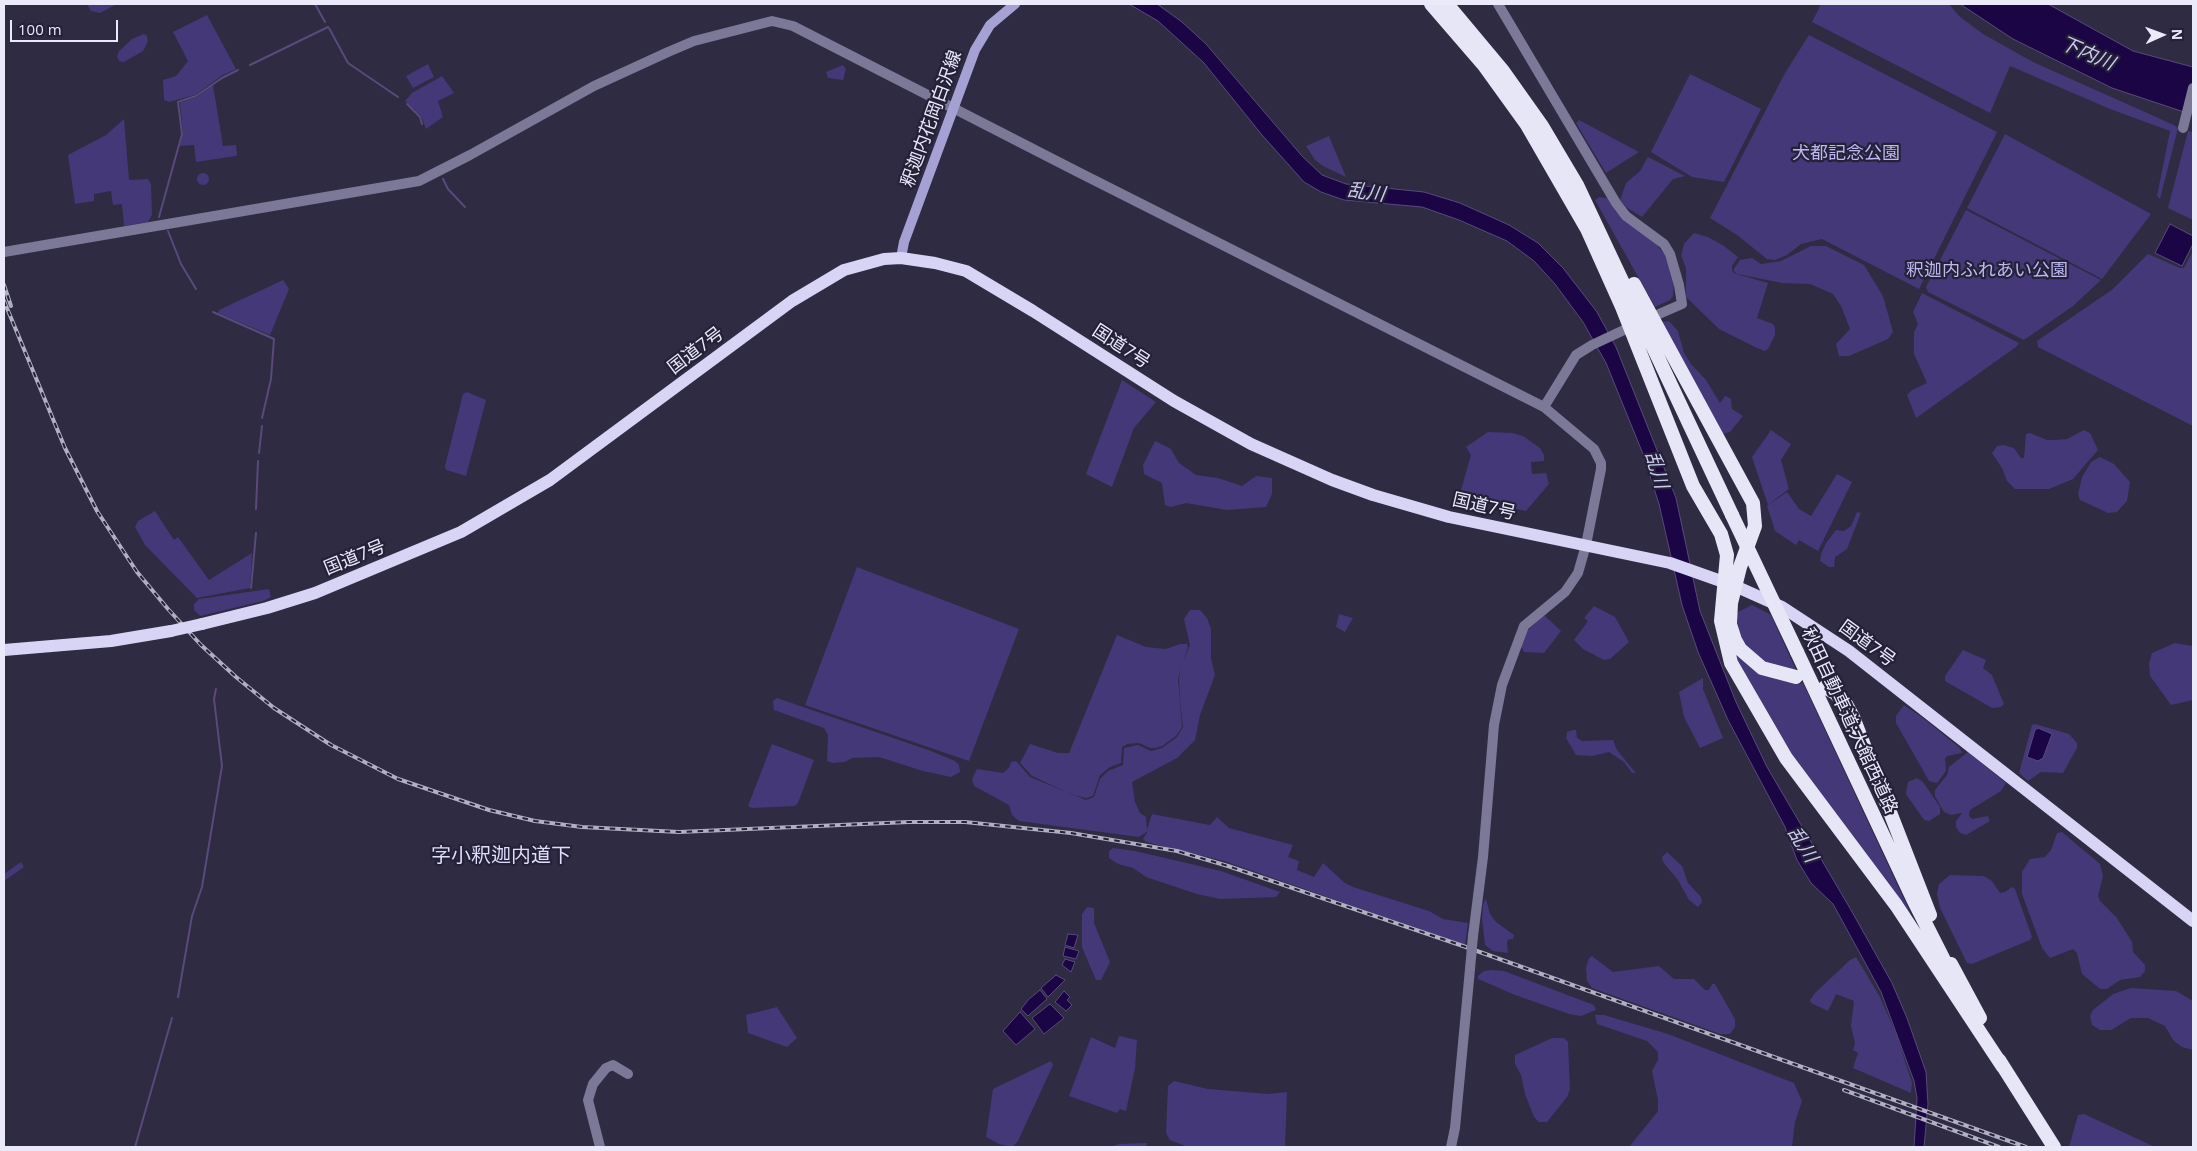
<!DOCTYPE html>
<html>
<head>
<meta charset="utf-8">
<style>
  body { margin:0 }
  #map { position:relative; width:2197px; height:1151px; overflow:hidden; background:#2e2b43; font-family:"Open Sans",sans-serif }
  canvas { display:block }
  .frame { position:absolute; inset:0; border:5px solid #ebeafa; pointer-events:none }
  .north { position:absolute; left:2137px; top:10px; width:50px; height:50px; -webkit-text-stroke:4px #242138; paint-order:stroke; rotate:88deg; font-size:14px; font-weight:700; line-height:20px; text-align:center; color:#ebeafa }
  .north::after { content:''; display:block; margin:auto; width:18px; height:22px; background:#ebeafa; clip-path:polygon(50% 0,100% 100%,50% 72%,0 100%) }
  .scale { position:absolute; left:10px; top:20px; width:108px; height:22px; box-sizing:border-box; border:2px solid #ebeafa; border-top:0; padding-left:6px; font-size:15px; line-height:18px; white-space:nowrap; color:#ebeafa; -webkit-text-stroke:4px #242138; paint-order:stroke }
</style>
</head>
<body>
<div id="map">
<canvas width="2197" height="1151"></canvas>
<div class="frame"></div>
<div class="north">N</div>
<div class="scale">100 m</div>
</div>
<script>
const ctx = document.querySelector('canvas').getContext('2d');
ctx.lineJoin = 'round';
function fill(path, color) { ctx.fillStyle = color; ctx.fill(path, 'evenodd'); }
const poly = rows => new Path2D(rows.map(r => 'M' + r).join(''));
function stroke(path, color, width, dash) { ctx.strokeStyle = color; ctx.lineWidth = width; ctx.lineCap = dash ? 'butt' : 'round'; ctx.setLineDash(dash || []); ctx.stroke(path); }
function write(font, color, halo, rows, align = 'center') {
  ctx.font = font + ' "Open Sans","Noto Sans JP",sans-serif'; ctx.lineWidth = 4.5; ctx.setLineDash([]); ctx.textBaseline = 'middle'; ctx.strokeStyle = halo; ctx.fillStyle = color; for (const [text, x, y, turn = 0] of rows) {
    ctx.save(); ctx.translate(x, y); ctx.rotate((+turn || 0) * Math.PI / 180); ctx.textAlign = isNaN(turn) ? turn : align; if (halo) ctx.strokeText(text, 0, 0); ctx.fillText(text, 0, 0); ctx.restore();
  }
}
fill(poly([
  [87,4,117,4,100,13,91,11],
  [1821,4,1949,4,1959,16,1983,34,2033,62,2174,125,2178,128,2160,199,2157,196,2170,131,2110,109,2010,66,1990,113,1812,22],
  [207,15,236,69,223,75,195,95,169,102,164,100,163,80,176,76,188,61,173,32],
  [144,34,147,36,148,41,143,51,124,62,119,61,117,57,119,51,132,39],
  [1809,35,1997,132,1919,289,1822,239,1801,244,1787,255,1775,260,1767,259,1737,235,1710,218,1785,73],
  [428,64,434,77,413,88,406,76],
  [843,65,846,69,843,80,828,78,826,72],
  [1690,74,1761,109,1724,182,1692,177,1651,152],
  [442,76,454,93,438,101,443,117,426,129,421,116,405,101,412,93],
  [213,85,223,146,236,145,237,154,236,156,196,162,194,145,180,146,183,133,180,103,197,97],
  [124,119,129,180,148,179,151,184,152,215,148,222,124,226,122,204,113,205,111,191,94,194,94,201,75,204,68,155,106,135],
  [1579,120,1639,152,1606,173,1576,123],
  [2188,131,2193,132,2193,220,2168,208],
  [2005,134,2151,214,2102,279,1967,208],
  [1329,136,1346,177,1323,166,1315,160,1306,146],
  [1648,157,1685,176,1673,179,1642,217,1626,207,1620,200,1626,183,1640,171],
  '197 179a6 6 0 1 1 12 0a6 6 0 1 1-12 0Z',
  [1599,197,1607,198,1616,212,1656,244,1665,255,1674,282,1673,296,1670,300,1655,307,1595,200],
  [1966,210,2101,280,2073,306,2024,340,1928,292,1926,287],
  [1694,233,1708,237,1724,246,1738,257,1732,266,1732,271,1736,274,1768,283,1757,318,1773,324,1775,328,1775,335,1768,349,1765,351,1757,348,1719,329,1686,297,1686,268,1681,255,1684,244],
  [1811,246,1826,246,1864,265,1883,296,1893,332,1888,339,1849,356,1839,356,1836,344,1850,329,1841,306,1833,294,1810,284,1782,283,1737,274,1733,270,1740,260,1752,258,1761,264,1781,261],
  [2193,251,2193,426,2038,347,2037,341,2113,289,2148,254,2180,268,2184,268],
  [283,280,289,289,270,335,218,313,219,310],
  [1922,293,2019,343,2016,347,1916,418,1907,395,1912,390,1927,383,1914,354,1914,332,1918,324,1913,312],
  [1669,321,1678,331,1684,353,1691,364,1706,380,1720,403,1725,396,1728,397,1731,399,1732,409,1743,416,1730,432,1723,434,1661,322],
  [1122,380,1156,402,1134,428,1112,487,1086,474],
  [467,392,486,400,466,476,446,470,445,466,463,394],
  [1771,430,1791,444,1781,460,1789,489,1768,505,1752,457],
  [2084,430,2090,433,2098,450,2073,479,2049,489,2015,489,2007,481,2002,468,1992,453,1997,446,2004,445,2014,448,2021,458,2024,458,2026,434,2030,433,2047,440,2055,440,2067,439],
  [1488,432,1512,433,1523,436,1540,448,1544,455,1544,461,1531,462,1532,474,1546,473,1549,484,1526,511,1462,498,1461,490,1471,455,1466,447],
  [1155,441,1171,449,1179,463,1196,475,1218,478,1242,486,1256,476,1272,478,1272,494,1266,507,1227,510,1186,503,1171,507,1165,505,1162,483,1144,474,1143,465],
  [2100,457,2114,464,2130,482,2127,501,2117,512,2108,513,2080,500,2078,494,2082,477,2091,462],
  [1837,474,1852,482,1818,551,1799,540,1796,545,1775,531,1767,506,1787,492,1799,509,1811,516],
  [155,511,174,540,178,537,209,580,252,553,250,588,197,598,145,545,135,527,138,521],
  [1857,512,1861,513,1847,549,1835,557,1834,567,1829,567,1820,561,1821,554,1826,543,1836,530,1844,531,1851,526],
  [857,567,1019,629,969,761,805,705],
  [269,589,271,597,263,601,200,616,194,610,194,604,199,599],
  [1752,605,1771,615,1796,670,1770,666,1745,645,1739,631,1737,615,1738,612],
  [1594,606,1615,617,1629,642,1610,659,1604,660,1583,649,1574,640,1588,621,1584,618],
  [1190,610,1200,610,1207,618,1211,629,1211,659,1215,675,1200,715,1195,740,1177,758,1132,782,1135,802,1140,813,1146,817,1147,830,1152,814,1210,825,1217,817,1229,828,1293,845,1288,857,1299,861,1297,870,1314,877,1323,863,1345,883,1353,887,1429,911,1443,919,1468,923,1465,945,1224,861,1146,842,1143,839,1148,831,1139,837,1019,821,1012,815,1009,805,974,786,972,779,977,769,1003,773,1009,768,1011,762,1016,761,1030,777,1086,800,1094,797,1100,779,1108,771,1123,765,1124,748,1138,745,1151,751,1162,748,1177,737,1183,727,1180,701,1179,678,1181,668,1178,679,1182,727,1176,736,1162,746,1156,748,1150,748,1139,743,1127,744,1122,747,1121,763,1110,767,1100,775,1093,796,1086,798,1073,795,1032,776,1020,763,1030,744,1058,753,1069,753,1117,635,1146,647,1166,649,1180,644,1187,644,1188,647,1183,662,1190,645,1184,619],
  [1339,614,1353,618,1345,632,1336,627],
  [1544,615,1561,631,1544,653,1524,652,1521,646,1527,631],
  [2175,643,2193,646,2193,700,2171,705,2150,676,2149,663,2152,653],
  [1963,650,1986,660,1983,668,1992,675,2004,704,2001,707,1992,708,1945,681,1945,676],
  [1737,652,1768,676,1796,684,1803,683,1911,914,1908,914,1793,757,1740,670,1734,653],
  [1703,678,1703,689,1723,738,1700,748,1684,717,1679,692],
  [777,698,931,751,955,761,959,765,960,772,951,777,923,771,879,757,852,758,845,762,833,763,827,761,828,735,824,728,774,710,773,701],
  [1904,705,1923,718,1960,748,1962,753,1947,756,1945,759,1946,771,1937,783,1929,781,1896,723,1896,716],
  [2035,724,2069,734,2077,743,2077,748,2063,773,2041,772,2028,781,2019,773,2032,725],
  [1573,730,1576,730,1577,738,1582,741,1613,740,1617,750,1636,773,1632,773,1624,762,1609,752,1592,756,1576,755,1566,738,1567,732],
  [772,744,814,760,798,803,795,806,752,808,748,806],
  [1968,752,2006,783,2001,791,1970,810,1969,816,1972,819,1988,816,1990,821,1966,835,1960,833,1956,827,1956,821,1962,813,1951,815,1944,812,1935,796,1935,790,1947,775,1949,767],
  [1917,778,1923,782,1940,807,1940,814,1929,821,1924,820,1906,794,1908,782],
  [2062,832,2100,864,2103,876,2098,896,2100,901,2117,918,2132,942,2133,952,2145,965,2145,971,2140,977,2120,980,2107,989,2100,989,2082,974,2077,953,2073,949,2050,958,2042,948,2022,894,2022,872,2030,859,2045,857,2051,850,2057,833],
  [1113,848,1135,851,1221,871,1280,892,1276,897,1220,899,1197,894,1146,877,1133,868,1118,864,1109,858,1109,851],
  [1667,852,1682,866,1688,883,1701,897,1702,902,1698,907,1689,900,1678,880,1663,862,1662,857],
  [21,862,24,867,4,881,4,874],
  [1950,875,1984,876,1992,881,2000,893,2005,892,2012,887,2015,889,2032,937,2030,940,1972,964,1967,963,1940,908,1937,894,1939,884],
  [1486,899,1490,914,1496,922,1514,935,1513,939,1509,939,1507,942,1508,953,1493,951,1485,945,1482,918,1483,904],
  [1087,907,1094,908,1094,923,1110,962,1101,980,1096,980,1082,947,1082,914],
  [1592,956,1613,972,1659,966,1674,979,1694,979,1705,990,1709,990,1712,984,1715,984,1735,1019,1735,1027,1730,1034,1720,1034,1592,988,1587,981,1586,968,1589,958],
  [1856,957,1880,997,1897,1036,1912,1083,1911,1093,1853,1068,1858,1053,1853,1050,1855,1043,1851,1026,1854,1001,1836,994,1828,1011,1811,1003,1810,1000,1815,993,1850,960],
  [1492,970,1504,971,1594,1005,1596,1010,1581,1016,1569,1014,1515,995,1478,979,1478,976,1484,971],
  [2131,988,2176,991,2193,1001,2193,1050,2182,1047,2173,1040,2165,1026,2148,1018,2131,1018,2111,1030,2100,1030,2092,1025,2090,1016,2093,1010,2113,994],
  [777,1007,797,1038,787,1047,748,1033,746,1015],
  [1595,1015,1604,1015,1668,1034,1794,1083,1802,1101,1795,1122,1792,1147,1629,1147,1658,1111,1658,1100,1652,1071,1658,1060,1658,1052,1647,1041,1597,1024],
  [1119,1036,1137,1040,1135,1068,1126,1111,1120,1109,1117,1113,1069,1096,1091,1037,1115,1048],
  [1552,1038,1564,1038,1568,1042,1570,1090,1567,1097,1547,1122,1539,1122,1534,1117,1525,1094,1521,1075,1515,1064,1515,1055],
  [1051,1061,1053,1065,1018,1141,1012,1147,999,1144,986,1137,993,1089],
  [1174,1081,1208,1089,1268,1094,1287,1092,1285,1147,1188,1147,1170,1140,1166,1133,1168,1086],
  [2084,1114,2155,1147,2069,1147,2078,1115],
  [1147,1143,1146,1147,1109,1147,1119,1144]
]), '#443879');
const water = poly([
  [1129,4,1157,4,1182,22,1206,44,1302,156,1322,175,1346,184,1424,192,1460,203,1509,225,1538,243,1563,268,1597,312,1616,347,1676,498,1700,611,1736,702,1767,767,1851,910,1892,983,1907,1018,1926,1072,1928,1104,1924,1147,1914,1147,1917,1098,1914,1081,1881,992,1833,904,1811,883,1797,860,1785,827,1728,720,1698,652,1682,605,1659,504,1643,454,1606,363,1583,322,1555,284,1534,261,1507,241,1459,220,1422,207,1344,200,1321,192,1304,182,1262,135,1204,63,1158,21,1129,4],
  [1960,4,2048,4,2133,51,2193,67,2193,115,2112,88,2013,39,1960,4],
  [2170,224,2193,236,2193,244,2182,266,2155,253,2170,224],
  [2038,728,2052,734,2043,758,2038,761,2027,757,2035,730,2038,728],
  [1068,934,1078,935,1074,948,1065,945,1068,934],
  [1065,947,1079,951,1076,959,1063,956,1065,947],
  [1065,959,1075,962,1071,972,1062,965,1065,959],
  [1056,975,1065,980,1048,997,1041,988,1056,975],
  [1040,990,1047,999,1028,1016,1021,1009,1029,999,1040,990],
  [1064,991,1070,997,1067,1000,1072,1005,1066,1011,1055,1002,1064,991],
  [1050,1004,1064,1018,1044,1034,1032,1018,1050,1004],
  [1020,1012,1035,1029,1016,1045,1003,1031,1020,1012]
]);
fill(water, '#1b0545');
stroke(water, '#594a7b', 1);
stroke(poly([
  [315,4,325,22],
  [329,28,348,63,398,97],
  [250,65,328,27],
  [407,104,420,117,422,124],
  [443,179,448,189,465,207],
  [159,217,182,134,178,102,196,96,222,78,238,70],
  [168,231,181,264,196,289],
  [213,312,274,339,271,379,262,418],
  [259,453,262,426],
  [256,509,258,461],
  [251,588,256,533],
  [178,997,192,916,202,887,222,766,214,699,216,689],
  [135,1147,172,1018]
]), '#594a7b', 2);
stroke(poly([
  [1498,4,1616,203,1626,216,1664,244,1670,254,1679,285,1682,304,1659,314],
  [2183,128,2193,88],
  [4,252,419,181,470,155,594,86,668,52,694,41,772,21,793,26,1076,171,1544,407,1594,449,1601,463,1601,469,1586,545,1578,573,1565,592,1524,626,1502,685,1494,725,1483,857,1473,936],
  [1544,407,1576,355,1592,345,1624,330],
  [600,1147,588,1100,593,1084,606,1068,613,1065,628,1074],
  [1451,1147,1455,1128,1470,969]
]), '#7b7898', 10);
stroke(poly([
  [901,258,904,242,975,50,990,25,1015,4]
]), '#a6a1d4', 10);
stroke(poly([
  [202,624,267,608,315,593,461,532,550,480,792,301,844,270,884,259,901,258,935,263,966,271,1033,311,1174,401,1251,444,1332,480,1373,495,1449,517,1670,563,1735,586,1782,607,1849,651,2193,921],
  [4,650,111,641,171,631]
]), '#d8d4f6', 12);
stroke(poly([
  [1431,4,1488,70],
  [1447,4,1503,71,1542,126,1577,185,1732,515],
  [1483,64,1527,125,1587,229,1622,307,1693,486,1721,534,1727,555,1721,621,1731,663,1786,758,1896,905,2003,1067],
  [1634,284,1753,503,1755,526,1740,567,1731,603,1730,624,1735,640,1740,649,1762,668,1796,677],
  [1797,652,1913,899,1951,974],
  [1825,687,1835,693,1846,704,1853,717,1930,915],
  [1951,964,1980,1018],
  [1999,1060,2054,1147]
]), '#e7e6f6', 14);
const rail = poly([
  [4,285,11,306],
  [4,301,65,448,97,511,137,572,168,609,201,645,236,677,274,708,331,745,398,779,489,810,535,821,582,827,679,832,909,822,965,822,1071,833,1177,851,1228,866,1463,946,2026,1147],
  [1844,1090,1999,1147]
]);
stroke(rail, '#b1b0c2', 4);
stroke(rail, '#242138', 2, [5.5]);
stroke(poly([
  [1470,969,1473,936]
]), '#7b7898', 10);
stroke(poly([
  [171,631,202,624]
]), '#d8d4f6', 12);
stroke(poly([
  [1732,515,1797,652]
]), '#e7e6f6', 14);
write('18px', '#ebeafa', '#242138', [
  ["釈迦内花岡白沢線",932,119,-70],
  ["国道7号",1121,347,33],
  ["国道7号",696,351,-37],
  ["国道7号",1484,507,13],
  ["国道7号",355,558,-22],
  ["国道7号",1867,644,36],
  ["秋田自動車道;大館西道路",1849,721,65]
]);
write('18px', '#bdb7f2', '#242138', [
  ["犬都記念公園",1846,154],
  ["釈迦内ふれあい公園",1987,271]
]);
write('italic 19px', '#cdcaf2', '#242138', [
  ["下内川",2087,54,23],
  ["乱川",1366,193,8],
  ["乱川",1656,470,73],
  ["乱川",1802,845,58]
]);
write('20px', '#dfdcfc', '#242138', [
  ["字小釈迦内道下",501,856]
]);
</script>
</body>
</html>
